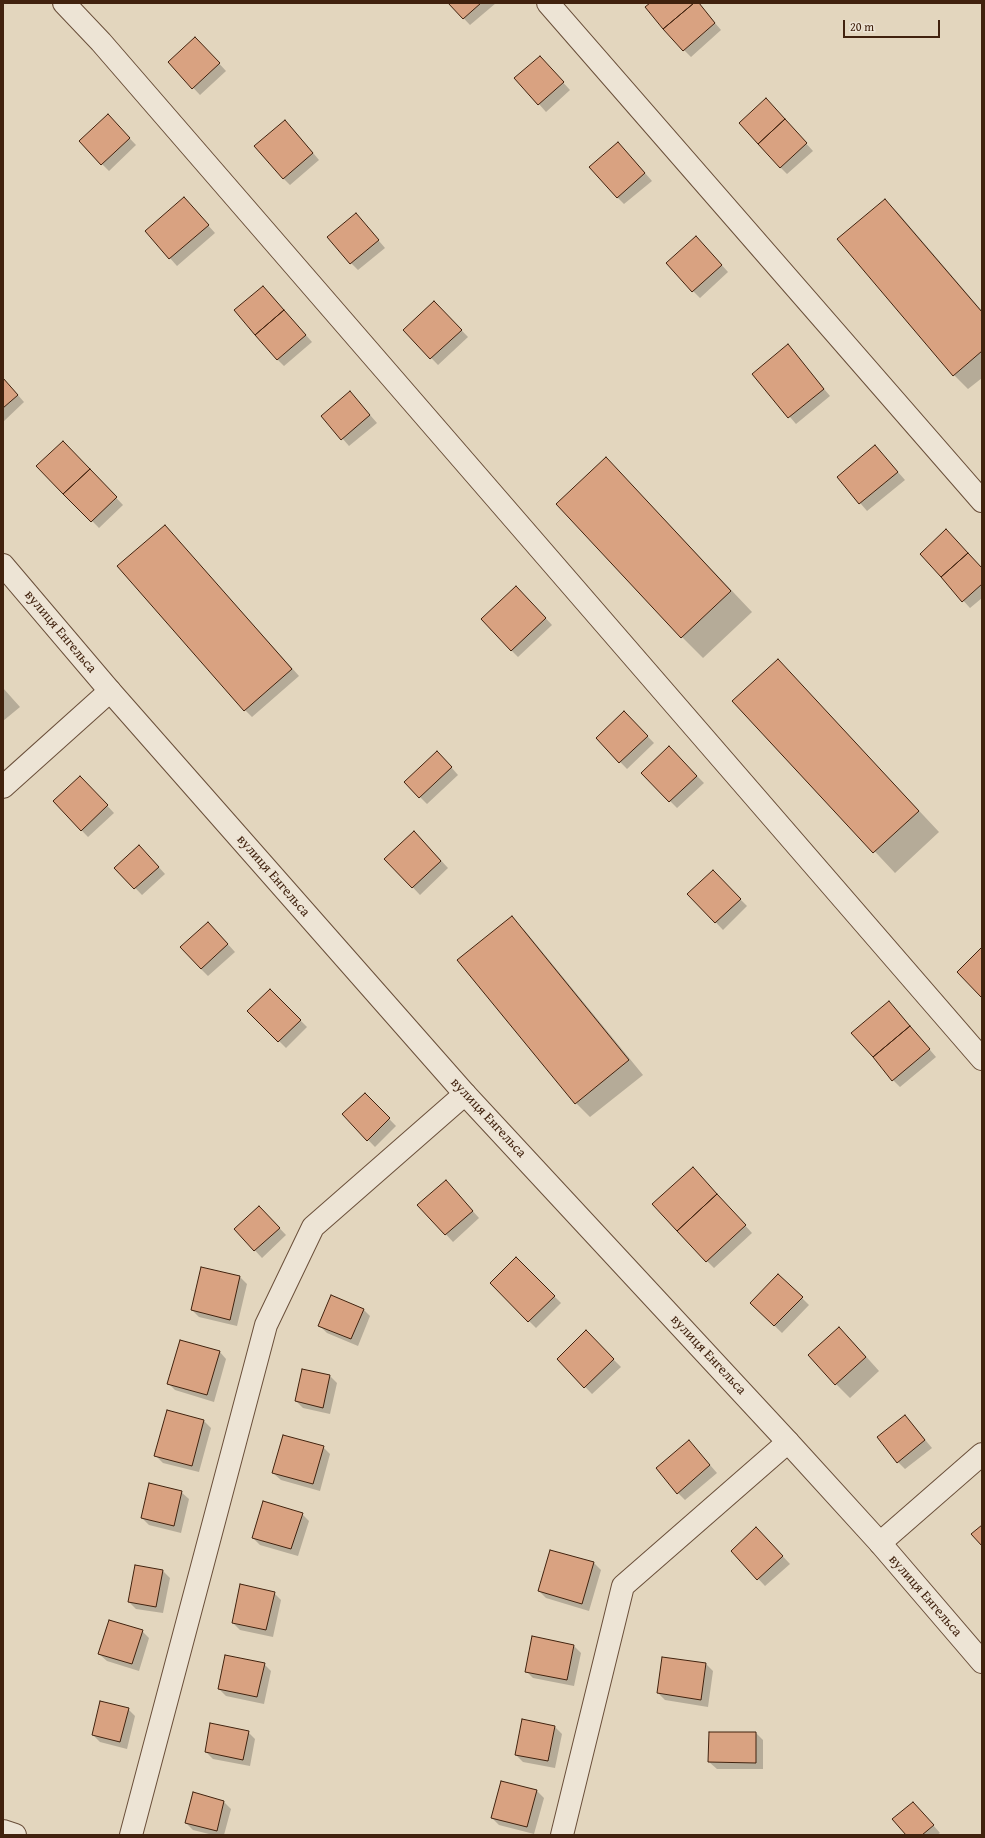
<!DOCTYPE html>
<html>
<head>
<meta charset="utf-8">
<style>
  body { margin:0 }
  #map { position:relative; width:985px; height:1838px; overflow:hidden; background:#e3d6be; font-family:"Gentium Book Plus",serif }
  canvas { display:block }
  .frame { position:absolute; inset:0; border:4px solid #41220e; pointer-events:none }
  .scale { position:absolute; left:843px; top:20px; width:97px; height:18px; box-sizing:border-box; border:2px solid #41220e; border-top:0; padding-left:5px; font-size:12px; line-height:14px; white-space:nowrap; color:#41220e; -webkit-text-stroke:3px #ede4d5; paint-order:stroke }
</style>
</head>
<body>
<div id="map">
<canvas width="985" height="1838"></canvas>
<div class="frame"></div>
<div class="scale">20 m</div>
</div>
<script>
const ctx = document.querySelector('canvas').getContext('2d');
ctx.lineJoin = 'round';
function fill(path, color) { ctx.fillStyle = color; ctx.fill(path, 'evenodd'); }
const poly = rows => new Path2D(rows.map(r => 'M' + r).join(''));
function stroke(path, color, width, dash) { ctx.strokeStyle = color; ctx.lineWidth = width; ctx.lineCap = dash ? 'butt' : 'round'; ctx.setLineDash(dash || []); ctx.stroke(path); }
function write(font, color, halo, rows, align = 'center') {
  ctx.font = font + ' "Gentium Book Plus",serif'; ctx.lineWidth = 3; ctx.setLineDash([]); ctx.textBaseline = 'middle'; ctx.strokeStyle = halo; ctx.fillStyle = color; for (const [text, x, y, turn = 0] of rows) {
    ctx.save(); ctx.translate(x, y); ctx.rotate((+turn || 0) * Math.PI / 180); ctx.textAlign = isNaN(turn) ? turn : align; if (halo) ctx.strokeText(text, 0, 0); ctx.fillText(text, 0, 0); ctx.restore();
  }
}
fill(poly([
  [449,3,496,3,470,25],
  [652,3,698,3,721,30,691,57,684,50],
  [202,45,226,71,200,95,169,62],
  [540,57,570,90,546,112,516,78],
  [773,107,813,151,787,174,780,167],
  [115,123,136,145,109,171,102,164],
  [292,128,319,160,290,185,283,178],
  [625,150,652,181,624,204,617,197],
  [885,200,899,214,982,311,982,378,968,389,954,375],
  [190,205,215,233,177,266,146,231],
  [363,222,385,248,358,270,351,263],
  [703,244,728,272,700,298,693,291],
  [270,294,312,342,284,366,277,359],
  [441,309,468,337,438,365,404,330],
  [788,346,830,396,796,424,753,374],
  [3,378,24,402,3,422],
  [357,400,377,423,349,446,323,416],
  [875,446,905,480,867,511,838,477],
  [70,449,123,505,99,528,38,466],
  [627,480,752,612,703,658,682,637],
  [165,526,299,676,252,717,245,710],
  [921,554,982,569,982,598,970,608],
  [523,594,552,625,518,657,511,650],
  [778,660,939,832,895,873,734,701],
  [3,688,20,707,3,721],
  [624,712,654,743,627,769,597,738],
  [669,748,704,783,677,808,642,773],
  [444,759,458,775,427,804,420,797],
  [87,784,114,813,88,837,54,802],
  [421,839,448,868,420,895,386,859],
  [146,853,165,874,142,895,116,868],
  [713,872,747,906,723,930,689,894],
  [511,917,526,932,643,1075,590,1117,576,1103],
  [215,930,235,952,208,976,201,969],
  [270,990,307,1027,286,1048,249,1011],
  [896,1010,936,1057,900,1087,893,1080],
  [365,1094,396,1126,375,1147,343,1114],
  [700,1176,752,1233,714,1268,707,1261],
  [452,1188,479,1218,453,1242,419,1205],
  [266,1214,286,1235,262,1258,235,1229],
  [516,1258,561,1303,536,1328,491,1283],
  [240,1277,247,1284,237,1326,199,1317,192,1310],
  [802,1298,809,1305,782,1333,751,1303],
  [363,1309,370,1316,358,1346,327,1333,320,1326],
  [586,1332,621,1367,592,1394,558,1359],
  [853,1342,879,1371,850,1398,836,1384],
  [219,1351,226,1359,214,1402,175,1390,168,1383],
  [330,1376,337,1383,330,1414,303,1408,296,1401],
  [905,1416,932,1448,905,1469,898,1462],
  [204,1421,211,1428,199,1472,163,1463,156,1456],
  [323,1447,330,1454,320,1491,281,1480,273,1473],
  [696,1449,717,1473,685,1500,678,1493],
  [181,1492,189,1499,181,1533,149,1525,142,1518],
  [302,1514,309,1521,298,1556,260,1545,253,1538],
  [763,1535,790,1564,765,1586,732,1551],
  [551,1551,594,1563,601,1570,589,1611,546,1598,539,1591],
  [163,1571,170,1578,163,1613,136,1609,129,1602],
  [274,1593,281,1600,273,1637,240,1630,233,1623],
  [142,1631,149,1638,139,1671,107,1661,99,1654],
  [574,1646,581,1653,574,1686,533,1678,526,1671],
  [663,1658,706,1664,713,1671,708,1707,665,1700,658,1693],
  [264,1664,271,1671,264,1704,226,1696,219,1689],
  [128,1709,135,1716,127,1749,100,1742,93,1735],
  [523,1720,555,1727,562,1734,555,1768,523,1762,516,1755],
  [211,1725,248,1732,255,1739,250,1766,213,1759,206,1752],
  [710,1733,756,1733,763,1740,763,1769,717,1769,709,1762],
  [537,1791,544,1798,534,1834,499,1825,492,1818],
  [194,1794,224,1802,231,1809,224,1835,213,1835,193,1830,186,1823],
  [920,1810,940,1833,937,1835,907,1835]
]), '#0003');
const building = poly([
  [448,3,481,3,463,19,448,3],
  [650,3,694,3,663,29,645,7,650,3],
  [694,3,699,3,715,23,683,51,663,29,694,3],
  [195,37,220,63,192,89,168,62,195,37],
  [540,56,564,82,538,105,514,78,540,56],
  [766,98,785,119,758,144,739,123,766,98],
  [108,114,130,138,101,165,79,141,108,114],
  [785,119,807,143,780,168,758,144,785,119],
  [285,120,313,153,283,179,254,146,285,120],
  [618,142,645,173,617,198,589,167,618,142],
  [184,197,209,225,169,259,145,231,184,197],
  [885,199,982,312,982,351,953,376,837,239,885,199],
  [356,213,379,240,350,264,327,237,356,213],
  [696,236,722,265,692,292,666,263,696,236],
  [263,286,284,310,255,335,234,310,263,286],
  [434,301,462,330,430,359,403,330,434,301],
  [284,310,306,335,277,360,255,335,284,310],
  [788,344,824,389,788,418,752,374,788,344],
  [3,378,18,395,3,408,3,378],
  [350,391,370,415,341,440,321,416,350,391],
  [63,441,90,469,63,494,36,466,63,441],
  [875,445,898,472,859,504,837,477,875,445],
  [606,457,731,591,681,638,556,504,606,457],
  [90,469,117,497,91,522,63,494,90,469],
  [165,525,292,669,244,711,117,566,165,525],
  [946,529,968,553,941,577,920,554,946,529],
  [968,553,982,568,982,584,962,602,941,577,968,553],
  [516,586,546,618,511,651,481,619,516,586],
  [778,659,919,811,873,853,732,701,778,659],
  [624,711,648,736,619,763,596,738,624,711],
  [669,746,697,776,669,802,641,773,669,746],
  [437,751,452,767,419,798,404,782,437,751],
  [80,776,108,805,81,831,53,801,80,776],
  [414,831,441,861,412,888,384,859,414,831],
  [139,845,159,867,134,889,114,868,139,845],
  [713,870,741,899,715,923,687,894,713,870],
  [512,916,629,1060,575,1104,457,960,512,916],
  [208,922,228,944,201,969,180,947,208,922],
  [982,947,982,996,981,997,957,972,982,947],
  [270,989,301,1020,278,1042,247,1011,270,989],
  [889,1001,910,1026,873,1057,851,1033,889,1001],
  [910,1026,930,1049,892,1081,873,1057,910,1026],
  [365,1093,390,1118,367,1141,342,1114,365,1093],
  [693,1167,717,1194,677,1231,652,1204,693,1167],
  [446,1180,473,1211,445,1235,417,1205,446,1180],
  [717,1194,746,1225,706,1262,677,1231,717,1194],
  [259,1206,280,1228,254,1251,234,1229,259,1206],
  [516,1257,555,1296,528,1322,490,1283,516,1257],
  [201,1267,240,1276,230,1320,191,1310,201,1267],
  [778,1274,803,1297,774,1326,750,1303,778,1274],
  [331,1295,364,1309,351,1339,318,1326,331,1295],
  [839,1327,866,1357,835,1385,808,1355,839,1327],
  [586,1330,614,1359,584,1388,557,1359,586,1330],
  [180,1340,220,1351,207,1395,167,1384,180,1340],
  [302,1369,330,1375,323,1408,295,1401,302,1369],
  [167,1410,204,1420,192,1466,154,1456,167,1410],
  [905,1415,925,1440,897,1463,877,1437,905,1415],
  [283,1435,324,1446,313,1484,272,1473,283,1435],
  [689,1440,710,1465,677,1494,656,1468,689,1440],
  [149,1483,182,1491,174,1526,141,1518,149,1483],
  [263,1501,303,1513,291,1549,252,1538,263,1501],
  [982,1525,982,1546,971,1534,982,1525],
  [756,1527,783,1556,757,1580,731,1551,756,1527],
  [550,1550,594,1562,582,1604,538,1591,550,1550],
  [135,1565,163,1570,156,1607,128,1602,135,1565],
  [240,1584,275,1592,266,1630,232,1623,240,1584],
  [109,1620,143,1630,132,1664,98,1654,109,1620],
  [532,1636,574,1645,567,1680,525,1672,532,1636],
  [225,1655,265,1663,257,1697,218,1689,225,1655],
  [662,1657,706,1663,701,1700,657,1693,662,1657],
  [100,1701,129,1708,120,1742,92,1735,100,1701],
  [522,1719,555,1726,548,1761,515,1755,522,1719],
  [210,1723,249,1731,243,1760,205,1752,210,1723],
  [709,1732,756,1732,756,1763,708,1762,709,1732],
  [501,1781,537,1790,527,1827,491,1818,501,1781],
  [193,1792,224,1801,217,1831,185,1823,193,1792],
  [913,1802,934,1825,922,1835,906,1835,892,1819,913,1802]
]);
fill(building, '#d9a281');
stroke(building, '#41220e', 1);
const minor = poly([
  [64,3,101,42,982,1059],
  [548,3,982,501],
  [3,787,110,691],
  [880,1543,982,1454],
  [3,1831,15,1835],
  [131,1835,266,1325,313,1227,465,1094],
  [562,1835,623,1586,788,1442]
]);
const tertiary = poly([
  [3,565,110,691,465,1094,788,1442,880,1543,982,1662]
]);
stroke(minor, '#6a4f3a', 24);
stroke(tertiary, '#6a4f3a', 24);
stroke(minor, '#ede4d5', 22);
stroke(tertiary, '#ede4d5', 22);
write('14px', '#41220e', '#ede4d5', [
  ["вулиця Енгельса",60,632,50],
  ["вулиця Енгельса",273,876,49],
  ["вулиця Енгельса",488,1118,47],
  ["вулиця Енгельса",708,1355,47],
  ["вулиця Енгельса",925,1596,49]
]);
</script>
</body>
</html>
